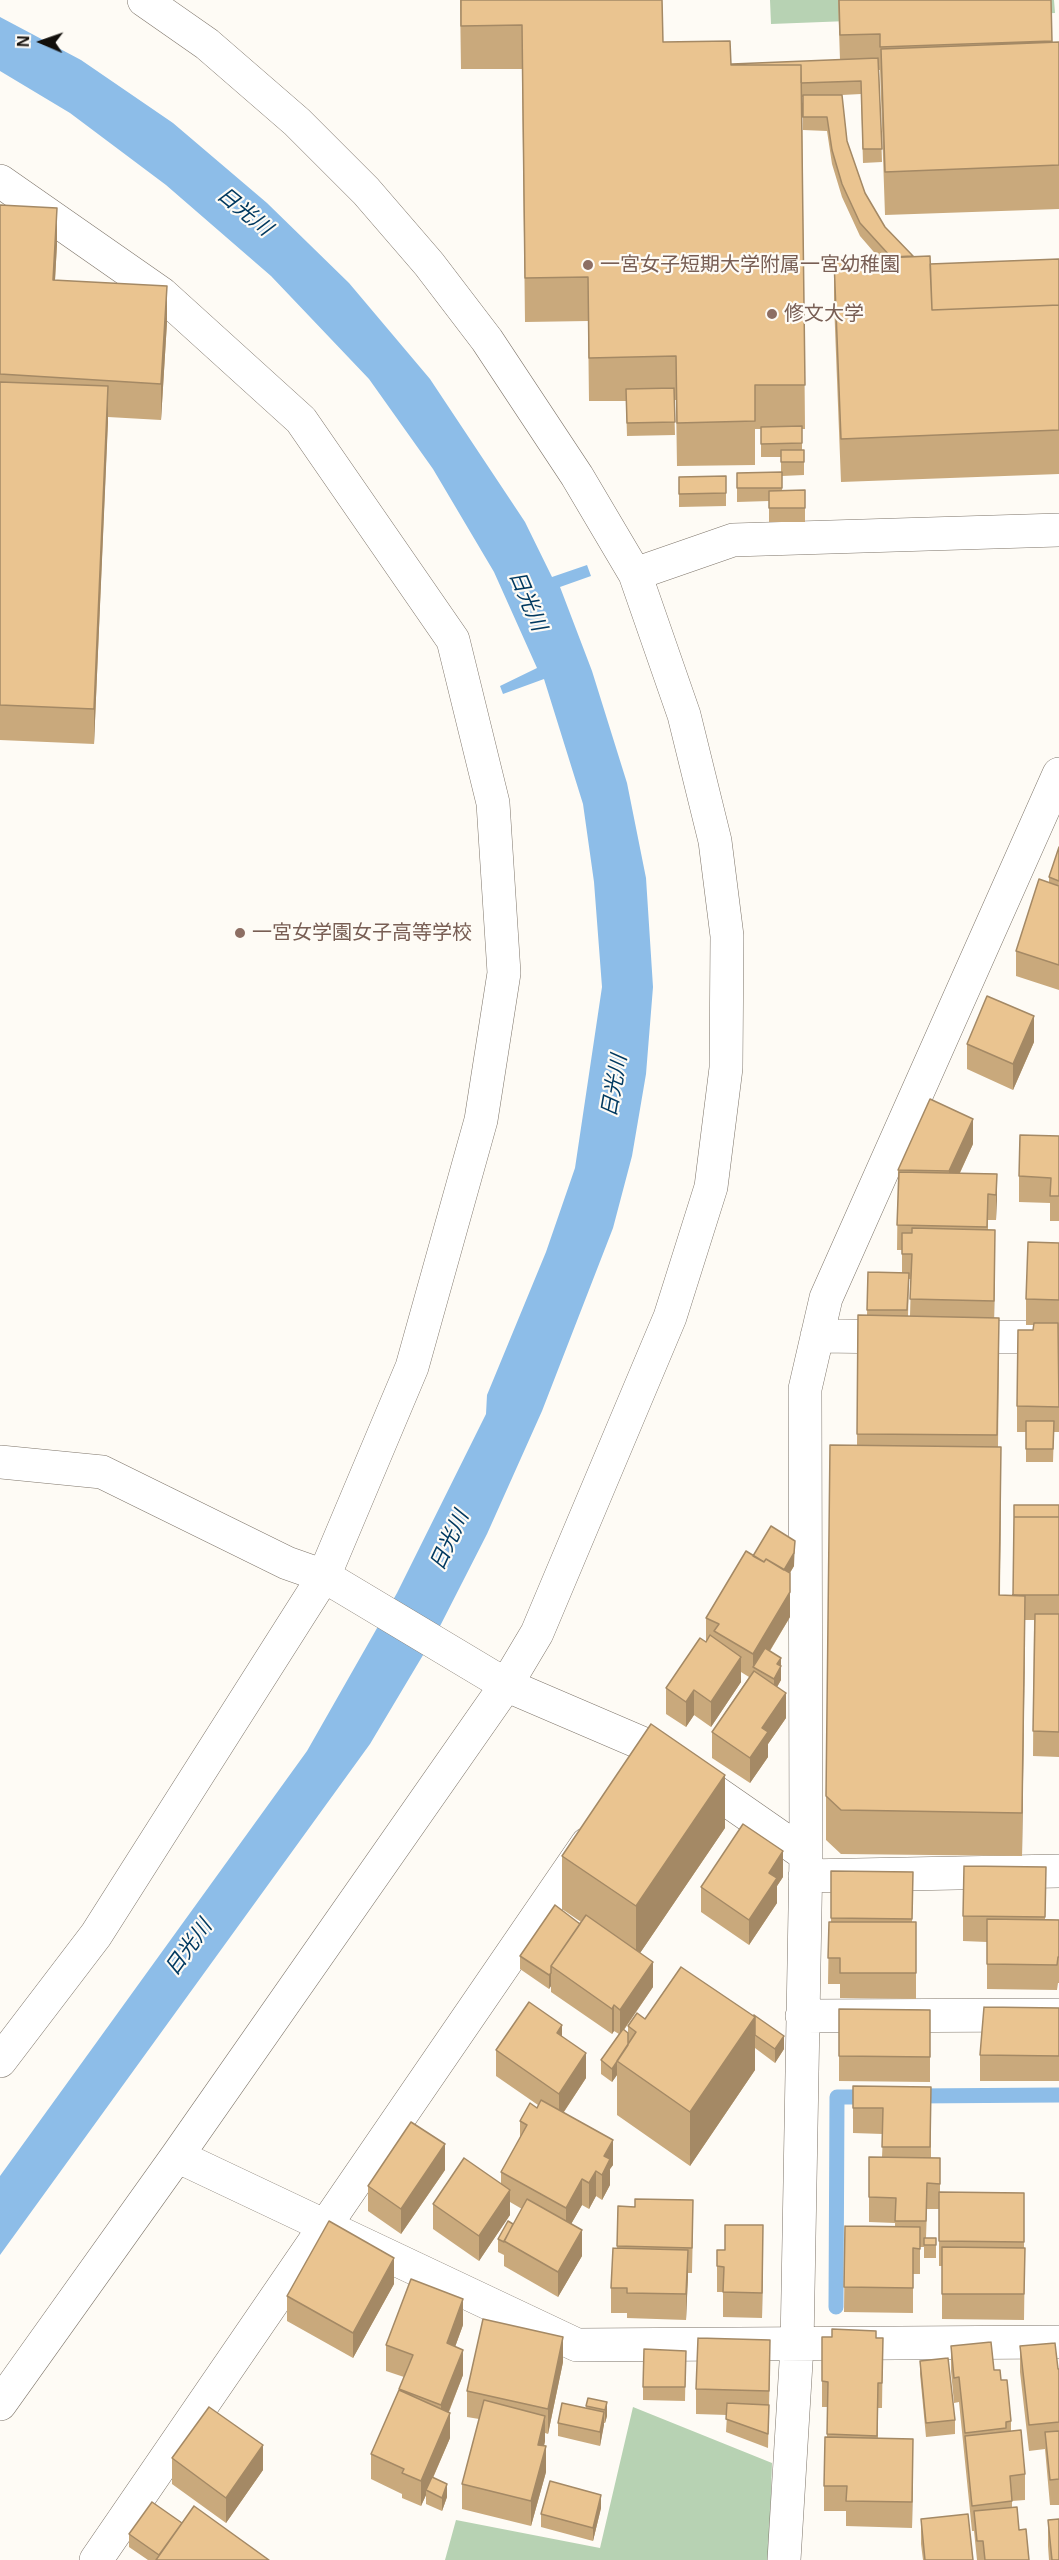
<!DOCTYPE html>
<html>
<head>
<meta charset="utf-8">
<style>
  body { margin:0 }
  #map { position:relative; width:1059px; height:2560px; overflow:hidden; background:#fefbf5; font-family:Helvetica,sans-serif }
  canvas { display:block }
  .north { position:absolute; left:12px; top:12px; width:60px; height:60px; -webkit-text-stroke:4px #fefbf5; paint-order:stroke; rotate:272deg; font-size:16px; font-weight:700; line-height:24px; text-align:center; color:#120f0b }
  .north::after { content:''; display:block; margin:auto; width:21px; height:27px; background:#120f0b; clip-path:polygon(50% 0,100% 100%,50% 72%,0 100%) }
</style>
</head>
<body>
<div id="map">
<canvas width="1059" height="2560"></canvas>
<div class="north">N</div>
</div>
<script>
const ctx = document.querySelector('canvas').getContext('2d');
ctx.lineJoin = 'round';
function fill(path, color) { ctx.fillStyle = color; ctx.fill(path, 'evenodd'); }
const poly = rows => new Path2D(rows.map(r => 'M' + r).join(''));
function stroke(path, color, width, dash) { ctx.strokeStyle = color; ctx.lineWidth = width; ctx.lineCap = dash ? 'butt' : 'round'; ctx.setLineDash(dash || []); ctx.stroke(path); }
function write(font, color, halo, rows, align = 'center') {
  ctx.font = font + ' Helvetica,"Noto Sans JP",sans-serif'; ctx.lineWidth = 4.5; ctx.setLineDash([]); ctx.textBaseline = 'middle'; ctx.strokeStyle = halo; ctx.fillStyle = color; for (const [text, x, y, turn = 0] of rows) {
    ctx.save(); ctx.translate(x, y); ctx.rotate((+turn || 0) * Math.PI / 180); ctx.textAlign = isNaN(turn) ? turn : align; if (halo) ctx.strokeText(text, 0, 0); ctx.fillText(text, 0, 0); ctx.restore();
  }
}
fill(poly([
  [770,0,1054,0,1055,13,771,24],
  [633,2407,772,2463,769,2560,445,2560,456,2520,600,2548]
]), '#b7d2b3');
fill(poly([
  [0,17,81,60,173,123,267,203,349,283,430,379,525,522,552,577,587,565,591,576,560,587,592,671,627,783,646,878,653,987,646,1074,632,1156,613,1228,542,1411,487,1534,438,1630,370,1744,0,2255,0,2176,307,1751,397,1593,486,1414,487,1395,546,1252,575,1168,602,987,594,882,583,804,544,679,503,694,500,686,537,668,494,572,433,469,369,379,271,276,166,185,70,113,0,71]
]), '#8dbde8');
stroke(poly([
  [912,2096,1059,2095],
  [836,2307,837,2097,873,2097]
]), '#8dbde8', 15);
const minor = poly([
  [0,181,162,294,301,420,453,640,493,803,504,973,481,1120,412,1367,324,1576,96,1935,0,2061],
  [635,574,733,540,1059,530],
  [817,1336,902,1337],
  [953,1337,1059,1337],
  [0,1462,102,1472,287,1563,324,1576,506,1685,653,1748],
  [688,1773,806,1855],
  [805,1876,1059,1871],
  [802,2016,1059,2015],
  [177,2156,577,2345,1059,2342],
  [0,2404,177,2156,506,1685,537,1633,670,1317,711,1187,726,1068,727,936,715,841,684,715,635,574,577,476,487,340,429,264,366,191,297,122,207,44,144,0],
  [96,2560,587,1844],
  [784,2560,797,2346,806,1855,805,1389,826,1298,1059,774]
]);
stroke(minor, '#7e756a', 34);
stroke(minor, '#fff', 33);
fill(poly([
  [460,0,662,0,663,42,731,65,840,60,838,0,1051,0,1052,43,1059,42,1059,209,885,215,880,70,879,70,882,162,863,163,861,94,842,95,847,141,865,193,885,227,913,256,930,264,1059,259,1059,474,841,482,834,303,834,260,879,258,860,236,842,197,832,164,827,131,803,130,803,97,802,97,805,429,802,429,802,450,804,450,804,475,782,476,782,490,805,490,805,522,769,522,769,501,737,502,737,473,781,472,781,457,761,457,761,429,755,429,755,465,677,466,676,400,674,400,675,435,627,436,626,401,589,401,588,321,525,322,522,69,461,69],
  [0,205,57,244,55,280,167,322,161,420,108,417,94,744,0,740],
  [726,476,726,506,679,507,679,477],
  [1059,847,1059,990,1016,976,1016,951,1049,882,1049,877],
  [1034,1042,1013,1090,967,1069,967,1044],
  [1059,1136,1059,1221,1050,1221,1050,1203,1019,1202,1019,1176],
  [973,1144,960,1173,997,1174,996,1220,988,1220,988,1230,995,1255,994,1317,999,1353,998,1447,1001,1490,1000,1595,1013,1595,1059,1505,1059,1757,1033,1756,1034,1620,1025,1620,1022,1856,841,1854,826,1840,826,1796,857,1445,858,1315,867,1315,868,1272,902,1273,902,1250,897,1250,898,1170],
  [909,1279,911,1279,910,1316,908,1316],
  [1059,1243,1059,1432,1054,1432,1053,1462,1026,1462,1026,1432,1017,1432,1017,1406,1033,1330,1033,1325,1026,1325,1026,1299],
  [753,1556,794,1566,790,1573,790,1617,770,1651,781,1666,781,1680,777,1687,786,1718,768,1744,768,1757,750,1783,712,1758,712,1732,749,1677,741,1672,741,1682,711,1727,694,1715,686,1727,666,1714,666,1688,706,1642,706,1618],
  [725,1828,640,1953,653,1987,624,2030,628,2033,628,2026,645,2019,681,1967,784,2049,775,2063,755,2048,755,2070,690,2166,617,2115,617,2075,612,2082,601,2074,601,2060,619,2034,614,2031,612,2034,551,1992,551,1986,549,1989,520,1969,520,1956,581,1922,562,1909,562,1856],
  [1046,1867,1045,1919,1059,1920,1059,1983,1058,1983,1057,1990,987,1989,987,1942,963,1941,963,1916],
  [831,1871,913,1872,912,1922,916,1922,916,1999,840,1998,840,1984,828,1984,829,1922,831,1922],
  [783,1877,777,1886,777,1903,749,1945,701,1912,701,1887],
  [1059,2008,1059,2081,980,2081,980,2055],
  [839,2009,930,2010,930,2082,839,2081],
  [562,2036,586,2078,564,2112,613,2165,610,2169,610,2185,602,2200,596,2196,589,2209,582,2205,571,2224,582,2256,558,2297,504,2266,504,2255,498,2252,498,2239,513,2224,522,2209,510,2202,510,2215,479,2261,433,2229,433,2204,501,2184,501,2172,520,2138,520,2121,537,2108,538,2105,496,2076,496,2050],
  [931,2087,931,2158,940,2158,940,2192,1024,2193,1024,2248,1025,2248,1024,2320,942,2319,942,2266,939,2266,939,2209,927,2209,926,2238,936,2238,936,2258,924,2258,924,2247,920,2247,920,2274,913,2274,913,2313,844,2312,845,2226,895,2227,895,2223,869,2222,869,2157,882,2157,883,2134,853,2133,853,2108],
  [445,2170,401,2234,368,2211,368,2186],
  [618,2206,693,2225,692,2273,688,2273,686,2320,627,2318,627,2313,611,2313,611,2288,617,2248],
  [763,2251,762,2318,723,2317,723,2292,717,2292,717,2266],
  [394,2284,353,2358,287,2321,287,2296],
  [463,2325,455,2347,463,2375,449,2412,450,2438,433,2478,447,2497,442,2511,426,2504,426,2495,421,2506,402,2498,402,2494,371,2479,371,2454,399,2391,404,2377,386,2371,386,2345],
  [822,2337,883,2338,882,2408,878,2408,878,2438,913,2464,912,2528,846,2526,846,2511,824,2511,824,2486,827,2437,827,2407,822,2407],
  [951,2346,1001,2380,1011,2421,1011,2431,1025,2474,1025,2500,1012,2501,1012,2507,1029,2560,977,2560,974,2531,972,2531,959,2402,954,2403,951,2371],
  [1020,2346,1058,2369,1059,2369,1059,2505,1050,2505,1045,2449,1029,2451,1020,2372],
  [686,2351,685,2401,643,2400,643,2387],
  [920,2361,955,2420,955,2434,926,2437,920,2374],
  [563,2362,548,2434,545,2433,545,2441,544,2446,546,2472,531,2526,462,2509,462,2484,479,2419,467,2417,467,2391],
  [770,2365,768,2448,726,2432,727,2415,696,2414,696,2389],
  [607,2402,607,2416,605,2423,604,2423,600,2446,558,2436,558,2423,586,2408,586,2406],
  [172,2458,263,2470,226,2523,172,2484],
  [601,2508,593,2541,541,2527,541,2514],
  [921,2519,973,2560,923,2560,921,2544],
  [1048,2520,1059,2560,1049,2560,1048,2546],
  [182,2523,269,2560,148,2560,129,2547,129,2534]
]), '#c9a97c');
fill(poly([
  [57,208,57,244,53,315,53,280],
  [167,286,167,322,161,420,161,384],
  [108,386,108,422,94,744,94,709],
  [1034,1016,1034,1042,1013,1090,1013,1064],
  [973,1119,973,1144,949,1196,949,1171],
  [997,1174,997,1200,996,1220,996,1195],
  [995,1230,995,1255,994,1327,994,1301],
  [1001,1447,1001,1490,999,1639],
  [795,1541,794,1566,781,1587,781,1574],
  [790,1592,790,1617,758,1670,753,1667,753,1679,753,1654],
  [1025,1596,1025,1639,1022,1856,1022,1813],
  [741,1657,741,1682,711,1727,711,1702],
  [781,1658,781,1680,774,1692,774,1679,777,1664],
  [694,1690,694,1715,686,1727,686,1702],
  [786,1693,786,1718,768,1744,768,1757,750,1783,750,1758,762,1728],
  [725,1775,725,1828,636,1959,636,1906],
  [783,1851,783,1877,777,1886,777,1903,749,1945,749,1920,769,1873],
  [653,1962,653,1987,620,2035,620,2010],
  [551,1973,551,1986,549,1989,549,1975],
  [614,2005,614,2031,612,2034,612,2009],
  [755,2017,755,2070,690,2166,690,2112],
  [562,2025,562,2050,557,2033],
  [784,2036,784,2049,775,2063,775,2049],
  [586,2053,586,2078,559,2119,559,2094],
  [617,2062,617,2075,612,2082,612,2069],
  [613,2140,613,2165,610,2169,610,2185,602,2200,602,2175,604,2156],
  [445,2144,445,2170,401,2234,401,2209],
  [596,2171,596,2196,589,2209,589,2183],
  [582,2179,582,2205,566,2233,566,2208],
  [510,2190,510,2215,479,2261,479,2236],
  [763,2225,763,2251,762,2318,762,2293],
  [582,2230,582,2256,558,2297,558,2272],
  [688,2250,688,2276,686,2320,686,2294],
  [394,2258,394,2284,353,2358,353,2333],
  [463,2299,463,2325,447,2369,447,2343],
  [563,2337,563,2362,548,2434,548,2409],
  [463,2350,463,2375,441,2431,441,2405],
  [607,2402,607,2416,605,2423,605,2410],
  [604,2412,604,2425,600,2446,600,2432],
  [450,2413,450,2438,427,2491,426,2490,426,2495,421,2506,421,2481],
  [545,2416,545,2441,538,2470,538,2445],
  [913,2439,913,2464,912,2528,912,2502],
  [263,2445,263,2470,226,2523,226,2498],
  [546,2446,546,2472,531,2526,531,2501],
  [447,2484,447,2497,442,2511,442,2498],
  [601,2495,601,2508,593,2541,593,2528]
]), '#a48965');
const building = poly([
  [461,0,662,0,663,42,730,41,731,65,801,65,805,385,755,385,755,421,677,423,676,356,589,358,588,277,525,278,522,25,461,26,461,0],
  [839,0,1051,0,1052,41,880,47,880,34,840,35,839,0],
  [1059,42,1059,165,885,172,881,49,1059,42],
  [878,58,882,149,863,149,861,81,801,83,801,65,732,65,732,64,878,58],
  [803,95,842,95,847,141,865,193,885,227,913,256,891,257,860,223,842,184,832,150,827,117,803,117,803,95],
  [0,205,57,208,53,280,167,286,161,384,0,374,0,205],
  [930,256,932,310,1059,305,1059,430,841,439,834,260,930,256],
  [1059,259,1059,305,932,310,930,264,1059,259],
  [0,382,108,386,94,709,0,705,0,382],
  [674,388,675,422,627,423,626,389,674,388],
  [802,426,802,443,761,444,761,427,802,426],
  [781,450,804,450,804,462,781,462,781,450],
  [782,472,782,488,737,488,737,473,782,472],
  [726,476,726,493,679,494,679,477,726,476],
  [805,490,805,508,769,508,769,491,805,490],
  [1059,847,1059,881,1049,877,1059,847],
  [1039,879,1059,886,1059,965,1016,951,1039,879],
  [987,996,1034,1016,1013,1064,967,1044,987,996],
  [930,1099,973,1119,949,1171,898,1170,930,1099],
  [1020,1135,1059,1136,1059,1196,1050,1196,1051,1178,1019,1176,1020,1135],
  [899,1172,997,1174,996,1195,988,1194,987,1227,897,1225,899,1172],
  [912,1228,995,1230,994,1301,910,1299,912,1254,902,1254,902,1233,912,1233,912,1228],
  [1028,1242,1059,1243,1059,1300,1026,1299,1028,1242],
  [868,1272,909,1273,907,1310,867,1310,868,1272],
  [858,1315,999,1318,997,1435,857,1434,858,1315],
  [1034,1323,1058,1323,1059,1407,1017,1406,1018,1330,1033,1330,1034,1323],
  [1026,1421,1054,1421,1053,1449,1026,1449,1026,1421],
  [830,1445,1001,1447,999,1595,1025,1596,1022,1813,841,1810,826,1796,830,1445],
  [1014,1505,1059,1505,1059,1517,1014,1517,1014,1505],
  [1014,1517,1059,1517,1059,1595,1013,1595,1014,1517],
  [771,1526,795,1541,794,1553,784,1570,766,1559,764,1562,753,1556,771,1526],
  [746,1551,764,1562,766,1559,790,1573,790,1592,753,1654,714,1631,719,1624,706,1618,746,1551],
  [1035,1614,1059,1614,1059,1732,1033,1731,1035,1614],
  [710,1635,741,1657,711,1702,694,1690,686,1702,666,1688,700,1638,706,1642,710,1635],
  [765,1648,781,1658,777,1664,781,1666,774,1679,753,1667,765,1648],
  [754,1671,786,1693,762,1728,768,1732,750,1758,712,1732,754,1671],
  [651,1724,725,1775,636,1906,562,1856,651,1724],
  [743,1824,783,1851,769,1873,777,1878,749,1920,701,1887,743,1824],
  [964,1866,1046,1867,1045,1917,963,1916,964,1866],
  [831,1871,913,1872,912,1919,831,1918,831,1871],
  [555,1905,580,1924,551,1966,551,1973,549,1975,520,1956,555,1905],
  [586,1915,653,1962,620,2010,614,2005,612,2009,551,1966,586,1915],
  [987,1919,1059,1920,1059,1957,1058,1957,1057,1965,987,1964,987,1919],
  [829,1922,916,1922,916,1973,840,1973,840,1958,828,1958,829,1922],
  [681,1967,755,2017,690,2112,617,2061,636,2032,628,2026,637,2013,645,2019,681,1967],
  [529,2002,562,2025,557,2033,586,2053,559,2094,496,2050,529,2002],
  [984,2007,1059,2008,1059,2056,980,2055,984,2007],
  [839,2009,930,2010,930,2057,839,2056,839,2009],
  [754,2015,784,2036,775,2049,755,2035,755,2017,754,2016,754,2015],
  [623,2029,628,2033,628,2045,612,2069,601,2060,623,2029],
  [853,2086,931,2087,930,2147,882,2147,883,2108,853,2108,853,2086],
  [541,2100,613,2140,604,2156,610,2159,602,2175,596,2171,589,2183,582,2179,566,2208,501,2172,527,2125,520,2121,530,2103,537,2108,541,2100],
  [411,2122,445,2144,401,2209,368,2186,411,2122],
  [869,2157,940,2158,940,2184,927,2183,926,2221,895,2221,896,2198,869,2197,869,2157],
  [464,2158,510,2190,479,2236,433,2204,464,2158],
  [939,2192,1024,2193,1024,2242,939,2241,939,2192],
  [527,2199,582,2230,558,2272,504,2241,527,2199],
  [635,2199,693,2200,692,2248,617,2246,618,2206,635,2207,635,2199],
  [329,2221,394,2258,353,2333,287,2296,329,2221],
  [508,2221,513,2224,504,2242,498,2239,508,2221],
  [725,2225,763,2225,762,2293,723,2292,724,2267,717,2266,717,2250,725,2250,725,2225],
  [845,2226,920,2227,920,2249,913,2248,913,2288,844,2287,845,2226],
  [924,2238,936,2238,936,2245,924,2245,924,2238],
  [942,2247,1025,2248,1024,2294,942,2294,942,2247],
  [613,2248,688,2250,686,2294,627,2293,627,2288,611,2288,613,2248],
  [411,2279,463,2299,447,2343,463,2350,441,2405,399,2389,413,2355,386,2345,411,2279],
  [483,2319,563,2337,548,2409,467,2391,483,2319],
  [832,2329,876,2331,876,2338,883,2338,882,2383,878,2383,877,2436,827,2434,828,2382,822,2381,822,2337,832,2337,832,2329],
  [698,2338,770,2340,769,2391,696,2389,698,2338],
  [991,2342,994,2370,1000,2370,1001,2380,1007,2380,1011,2421,1006,2422,1006,2428,965,2433,959,2377,954,2378,951,2346,991,2342],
  [1055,2343,1058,2369,1059,2369,1059,2422,1029,2425,1020,2346,1055,2343],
  [644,2349,686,2351,685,2387,643,2387,644,2349],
  [948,2358,955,2420,926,2423,920,2361,948,2358],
  [399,2390,450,2413,421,2481,402,2473,404,2469,371,2454,399,2390],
  [588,2398,607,2402,605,2410,586,2406,588,2398],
  [484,2400,545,2416,538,2445,546,2446,531,2501,462,2484,484,2400],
  [562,2403,604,2412,600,2432,558,2423,562,2403],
  [727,2403,769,2405,768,2434,726,2419,727,2403],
  [209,2407,263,2445,226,2498,172,2458,209,2407],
  [1021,2430,1025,2474,1010,2476,1012,2501,972,2506,965,2436,1021,2430],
  [1059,2431,1059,2479,1050,2480,1045,2432,1059,2431],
  [825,2437,913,2439,912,2502,846,2501,847,2486,824,2486,825,2437],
  [432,2477,447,2484,442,2498,426,2490,432,2477],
  [550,2481,601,2495,593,2528,541,2514,550,2481],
  [152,2502,182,2523,159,2555,129,2534,152,2502],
  [194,2506,269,2560,156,2560,194,2506],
  [1017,2507,1019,2530,1026,2529,1029,2560,985,2560,983,2541,977,2541,974,2511,1017,2507],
  [968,2514,973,2560,925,2560,921,2519,968,2514],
  [1059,2519,1059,2560,1052,2560,1048,2520,1059,2519]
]);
fill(building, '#eac490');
stroke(building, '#a48965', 1.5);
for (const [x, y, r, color] of [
  [588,265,6,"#8d6e63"],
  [772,314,6,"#8d6e63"],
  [240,933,6,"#8d6e63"]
]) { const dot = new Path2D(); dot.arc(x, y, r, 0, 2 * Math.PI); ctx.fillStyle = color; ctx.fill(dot); stroke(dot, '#fefbf5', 2); }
write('20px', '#785e54', '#fefbf5', [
  ["一宮女子短期大学附属一宮幼稚園",600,265],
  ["修文大学",784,314],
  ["一宮女学園女子高等学校",252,933]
], 'left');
write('italic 21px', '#003960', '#fefbf5', [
  ["日光川",244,212,39],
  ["日光川",527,601,67],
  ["日光川",615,1086,-80],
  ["日光川",450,1541,-65],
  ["日光川",189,1948,-54]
]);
</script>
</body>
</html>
